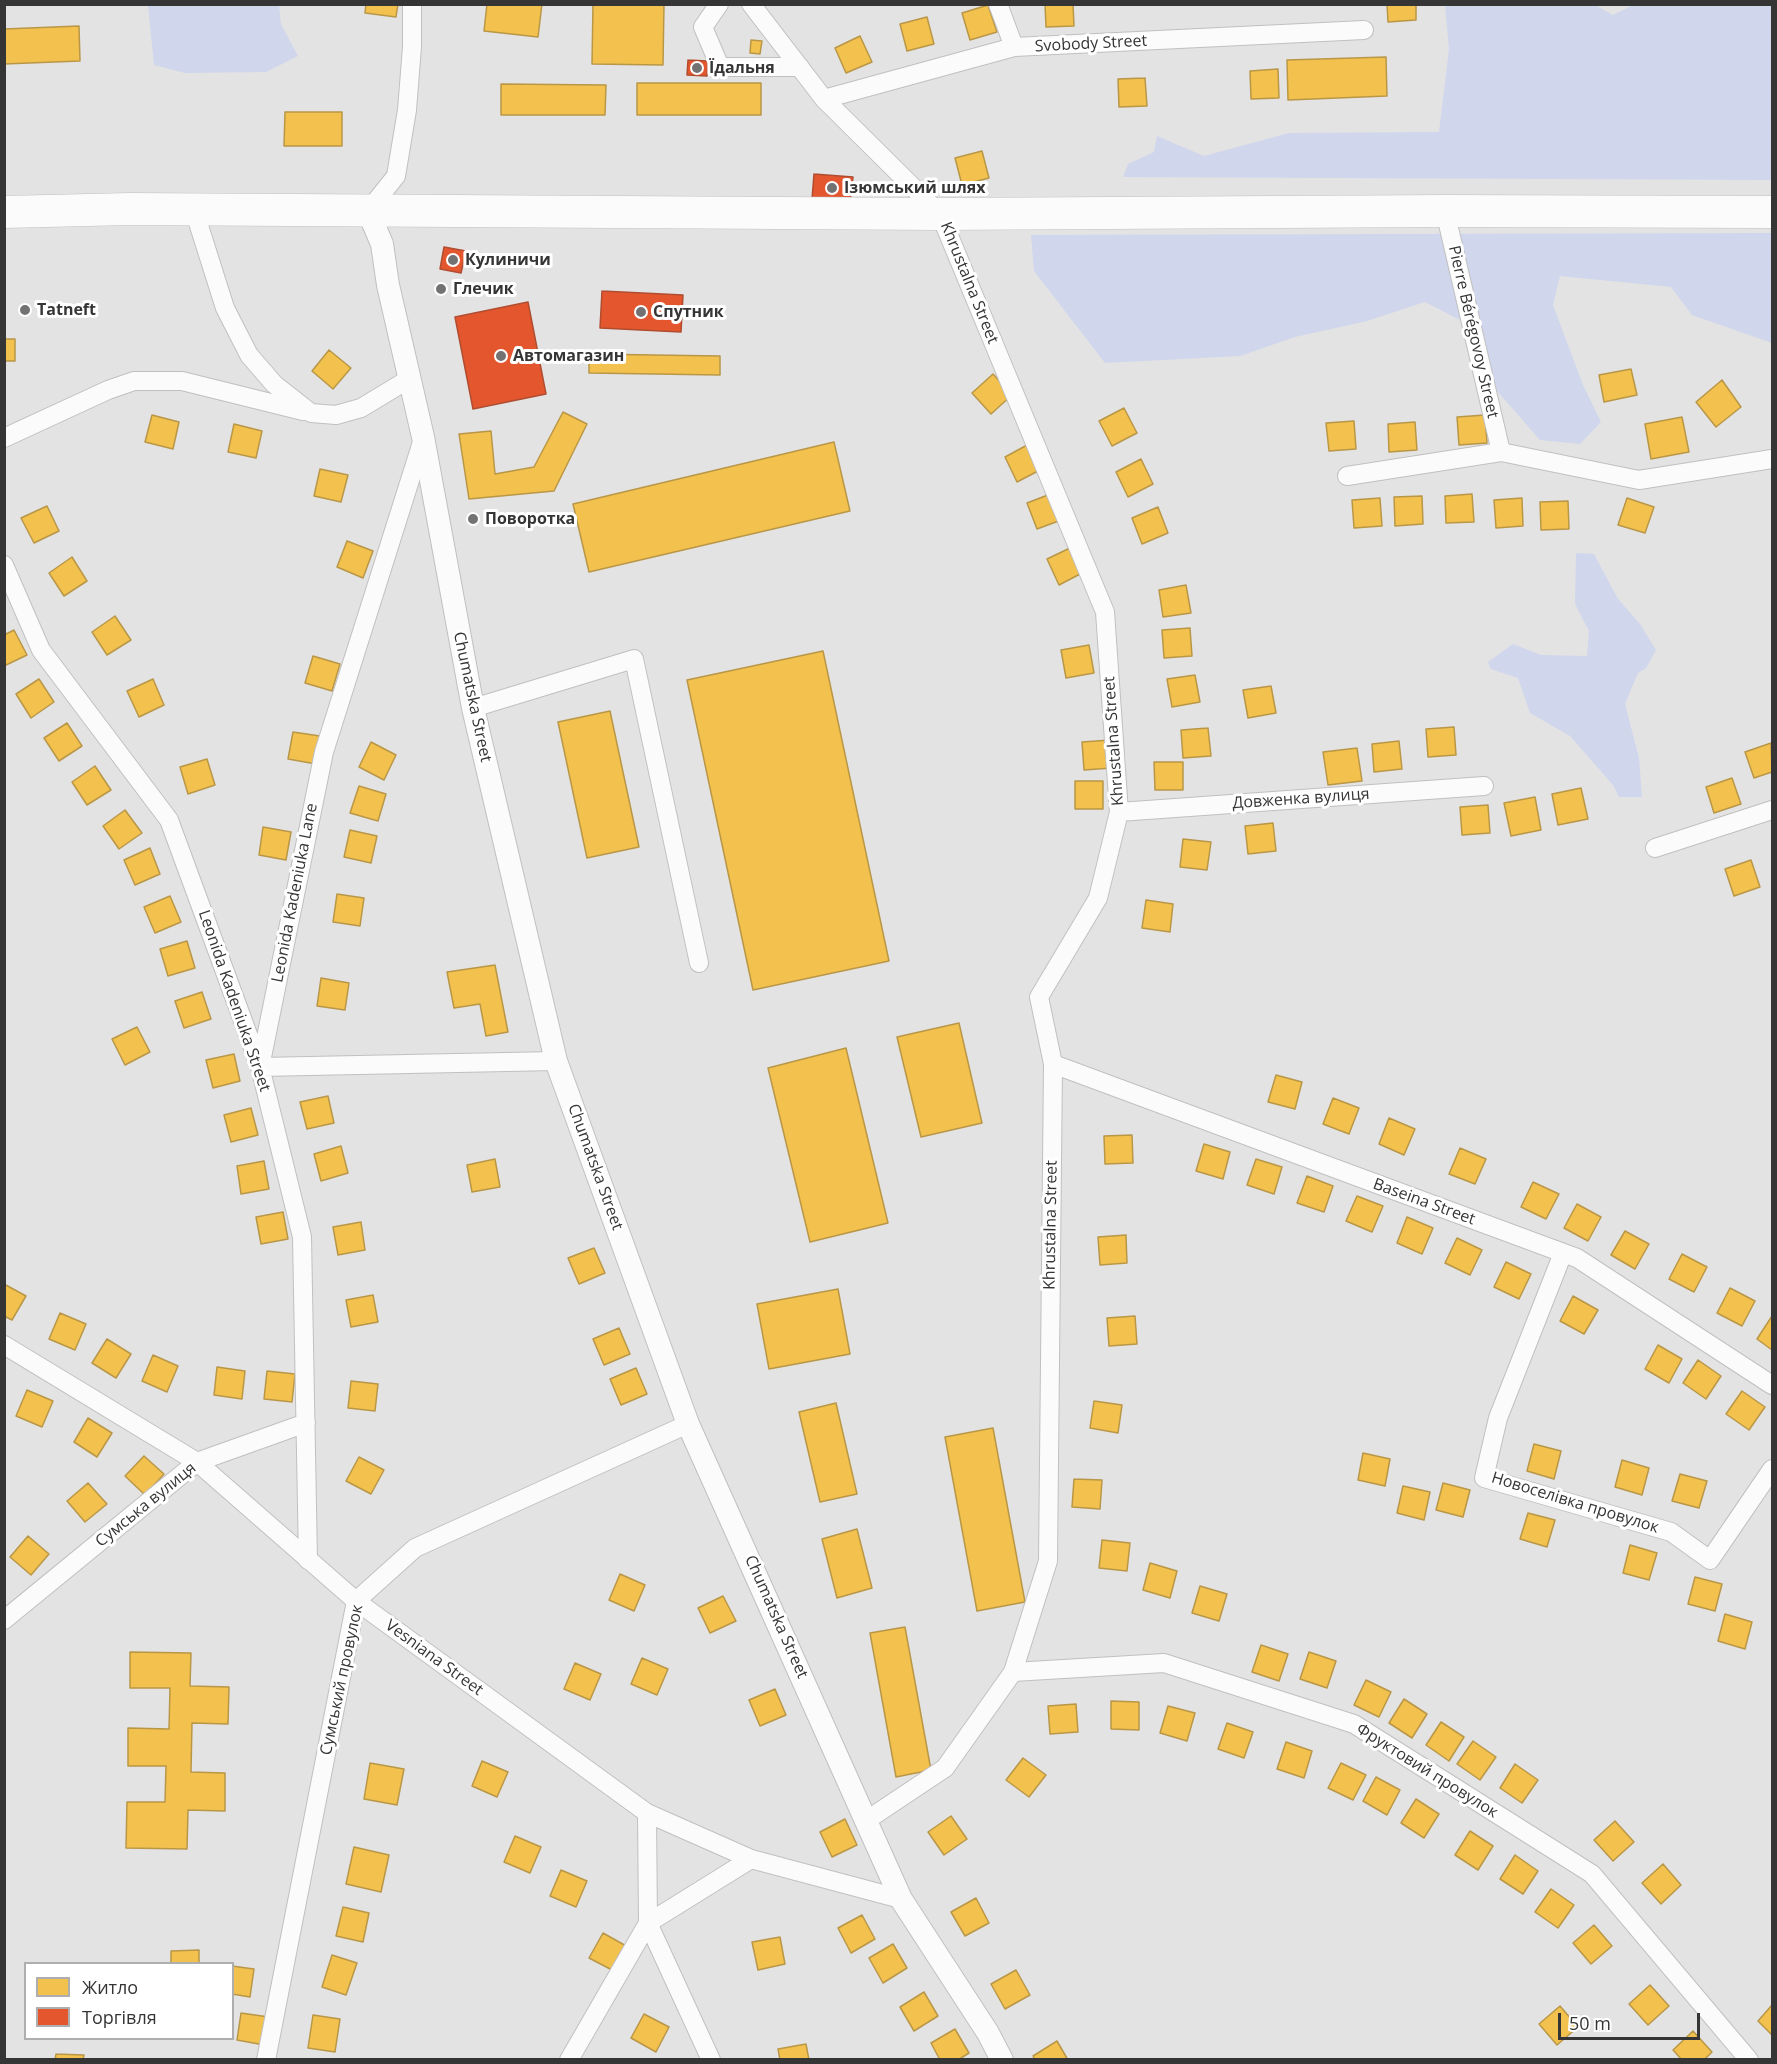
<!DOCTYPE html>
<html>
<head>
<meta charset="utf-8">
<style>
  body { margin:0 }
  #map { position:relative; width:1777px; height:2064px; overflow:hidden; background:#e3e3e4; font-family:"Open Sans",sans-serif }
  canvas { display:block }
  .frame { position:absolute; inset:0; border:6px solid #353536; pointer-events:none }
  .legend { position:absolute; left:24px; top:1962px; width:210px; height:78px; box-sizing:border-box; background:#fff; border:2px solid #aeaeaf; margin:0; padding:8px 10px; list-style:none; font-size:18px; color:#353536 }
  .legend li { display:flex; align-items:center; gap:12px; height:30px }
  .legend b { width:30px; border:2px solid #aeaeaf }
  .scale { position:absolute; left:1558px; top:2013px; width:142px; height:27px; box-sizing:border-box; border:3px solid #353536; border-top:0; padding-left:8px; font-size:18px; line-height:21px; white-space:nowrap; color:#353536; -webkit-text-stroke:4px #fff; paint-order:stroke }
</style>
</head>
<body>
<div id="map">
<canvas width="1777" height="2064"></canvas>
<div class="frame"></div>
<ul class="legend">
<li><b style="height:16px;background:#f2c14e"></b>Житло</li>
<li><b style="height:16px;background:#e4572e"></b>Торгівля</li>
</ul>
<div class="scale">50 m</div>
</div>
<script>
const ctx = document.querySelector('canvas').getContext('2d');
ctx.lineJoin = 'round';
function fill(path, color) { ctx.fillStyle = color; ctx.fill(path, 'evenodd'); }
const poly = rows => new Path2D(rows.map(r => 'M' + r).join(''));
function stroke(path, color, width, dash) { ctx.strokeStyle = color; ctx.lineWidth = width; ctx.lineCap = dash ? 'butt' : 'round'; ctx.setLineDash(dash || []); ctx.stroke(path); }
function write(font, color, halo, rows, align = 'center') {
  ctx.font = font + ' "Open Sans",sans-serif'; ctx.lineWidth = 6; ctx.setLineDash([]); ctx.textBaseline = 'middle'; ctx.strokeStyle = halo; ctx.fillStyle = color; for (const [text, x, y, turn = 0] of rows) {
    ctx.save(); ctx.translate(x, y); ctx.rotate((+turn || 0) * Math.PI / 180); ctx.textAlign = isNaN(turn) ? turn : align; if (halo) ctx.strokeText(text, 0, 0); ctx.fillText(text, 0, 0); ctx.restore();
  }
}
fill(poly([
  [148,5,279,5,281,24,298,56,266,72,185,73,154,65],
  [1445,5,1595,5,1613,15,1633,5,1772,5,1772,180,1123,177,1128,164,1154,152,1157,136,1204,156,1289,133,1439,132,1449,49],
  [1772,233,1772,343,1692,315,1671,287,1560,276,1553,305,1583,385,1601,422,1580,444,1540,440,1483,375,1472,326,1425,302,1367,321,1295,337,1240,356,1105,363,1034,271,1031,235],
  [1576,553,1594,554,1618,599,1640,624,1656,650,1646,668,1638,673,1625,704,1639,758,1642,797,1619,797,1613,785,1570,736,1530,713,1518,678,1491,669,1488,662,1513,644,1541,655,1587,656,1589,631,1575,604]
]), '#d0d6ec');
const homes = poly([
  [366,4,398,4,396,17,365,13,366,4],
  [487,4,542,4,538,37,484,31,487,4],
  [593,4,664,4,663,65,592,64,593,4],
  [1045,4,1073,4,1074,26,1046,27,1045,4],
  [1387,4,1416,4,1416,20,1388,22,1387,4],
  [988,5,997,32,970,40,962,13,988,5],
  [927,17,934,44,907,51,900,24,927,17],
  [79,26,80,61,4,64,4,29,79,26],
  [860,36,872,62,846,73,835,48,860,36],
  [751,40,762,41,760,54,750,53,751,40],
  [1386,57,1387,96,1288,100,1287,60,1386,57],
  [1278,69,1279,98,1251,99,1250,71,1278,69],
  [1145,78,1147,106,1119,107,1118,79,1145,78],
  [637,83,761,83,761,115,637,115,637,83],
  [501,84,606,85,605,115,501,115,501,84],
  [285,112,342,112,342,146,284,146,285,112],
  [982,151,989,178,962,185,955,158,982,151],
  [4,339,15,339,15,361,4,361,4,339],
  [329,350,351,368,333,389,312,371,329,350],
  [589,354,720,356,720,375,589,373,589,354],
  [1631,369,1637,395,1604,402,1599,375,1631,369],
  [993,374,1012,395,991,414,972,393,993,374],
  [1722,380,1741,407,1716,427,1696,402,1722,380],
  [1124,408,1137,433,1112,446,1099,421,1124,408],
  [563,412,587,424,554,491,469,499,459,434,491,431,495,474,534,467,563,412],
  [152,415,179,422,173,449,145,442,152,415],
  [1485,415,1487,443,1459,445,1457,417,1485,415],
  [1682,417,1689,452,1651,459,1645,424,1682,417],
  [1354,421,1356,449,1329,451,1326,423,1354,421],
  [1415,422,1417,450,1389,452,1388,424,1415,422],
  [234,424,262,431,256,458,228,452,234,424],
  [834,442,850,511,589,572,573,504,834,442],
  [1029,444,1042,469,1017,482,1005,457,1029,444],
  [1141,459,1153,484,1128,497,1116,472,1141,459],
  [320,469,348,475,341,502,314,496,320,469],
  [1053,493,1064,519,1037,529,1027,503,1053,493],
  [1472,494,1474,522,1446,523,1445,496,1472,494],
  [1422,496,1423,524,1395,526,1394,497,1422,496],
  [1380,498,1382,526,1354,528,1352,500,1380,498],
  [1522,498,1523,526,1496,528,1494,500,1522,498],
  [1627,498,1654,507,1645,533,1618,525,1627,498],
  [1568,501,1569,529,1541,530,1540,502,1568,501],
  [47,506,59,531,34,543,21,518,47,506],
  [1158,507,1168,533,1142,544,1132,518,1158,507],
  [347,541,373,551,363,578,337,567,347,541],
  [1072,547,1084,572,1059,585,1047,559,1072,547],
  [72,557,87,581,64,596,49,573,72,557],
  [1186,585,1191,613,1163,617,1159,590,1186,585],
  [115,616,131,640,107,655,92,632,115,616],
  [1190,628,1192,656,1164,658,1162,630,1190,628],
  [14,630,27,655,4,666,4,635,14,630],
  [1089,645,1094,673,1066,678,1061,650,1089,645],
  [823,651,889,961,753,990,687,680,823,651],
  [313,656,340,664,332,691,305,683,313,656],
  [1195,675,1200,702,1172,707,1167,679,1195,675],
  [39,679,54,702,31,718,16,694,39,679],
  [153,679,164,705,139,717,127,691,153,679],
  [1271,686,1276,713,1248,718,1243,690,1271,686],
  [610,711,639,847,587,858,558,722,610,711],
  [67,723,82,746,59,761,44,738,67,723],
  [1454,727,1456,755,1428,757,1426,729,1454,727],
  [1208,728,1211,756,1183,758,1181,730,1208,728],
  [293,732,320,736,316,764,288,759,293,732],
  [1110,740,1112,768,1084,770,1082,742,1110,740],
  [1399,741,1402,769,1374,772,1372,744,1399,741],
  [371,742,396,755,384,780,359,767,371,742],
  [1771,743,1772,772,1754,778,1745,752,1771,743],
  [1357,748,1362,781,1328,785,1323,752,1357,748],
  [207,759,215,785,188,794,180,767,207,759],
  [1154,762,1183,762,1183,790,1155,790,1154,762],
  [95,766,111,790,87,805,72,782,95,766],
  [1732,778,1741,804,1714,813,1706,787,1732,778],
  [1075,781,1103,781,1103,809,1075,809,1075,781],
  [359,786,386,794,378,821,350,813,359,786],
  [1581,788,1588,819,1558,825,1552,794,1581,788],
  [1535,797,1541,830,1511,836,1504,803,1535,797],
  [1488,805,1490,833,1462,835,1460,807,1488,805],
  [125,810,142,833,119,849,103,826,125,810],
  [1273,823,1276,851,1248,854,1245,826,1273,823],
  [263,827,291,832,286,860,259,855,263,827],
  [350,830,377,836,371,863,344,857,350,830],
  [1183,839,1211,842,1207,870,1180,867,1183,839],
  [150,848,160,874,135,885,124,860,150,848],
  [1751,860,1760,887,1734,896,1725,869,1751,860],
  [337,894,364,898,360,926,333,922,337,894],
  [170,896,181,922,155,933,144,907,170,896],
  [1146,900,1173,904,1170,932,1142,928,1146,900],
  [187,941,195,968,168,976,160,949,187,941],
  [495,965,508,1032,486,1036,480,1004,454,1008,447,972,495,965],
  [321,978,349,983,345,1010,317,1006,321,978],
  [202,992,211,1019,184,1028,175,1001,202,992],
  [959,1023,982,1123,921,1137,897,1037,959,1023],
  [137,1027,150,1052,125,1065,112,1039,137,1027],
  [846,1048,888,1223,810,1242,768,1068,846,1048],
  [234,1054,240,1081,213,1088,206,1060,234,1054],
  [1276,1075,1302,1082,1295,1109,1268,1102,1276,1075],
  [328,1096,334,1123,307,1129,300,1102,328,1096],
  [1333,1098,1359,1108,1349,1134,1323,1124,1333,1098],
  [251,1108,258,1135,231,1142,224,1115,251,1108],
  [1389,1118,1415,1129,1404,1155,1379,1144,1389,1118],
  [1132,1135,1133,1163,1105,1164,1104,1136,1132,1135],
  [1204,1144,1230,1152,1223,1179,1196,1171,1204,1144],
  [341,1146,348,1173,321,1181,314,1154,341,1146],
  [1460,1148,1486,1159,1475,1184,1449,1174,1460,1148],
  [495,1159,500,1187,472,1192,467,1165,495,1159],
  [1256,1159,1282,1167,1274,1194,1247,1185,1256,1159],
  [264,1161,269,1189,241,1194,237,1166,264,1161],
  [1307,1176,1333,1186,1324,1212,1297,1203,1307,1176],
  [1533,1182,1559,1194,1546,1219,1521,1207,1533,1182],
  [1357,1196,1383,1206,1372,1232,1346,1221,1357,1196],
  [1577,1204,1601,1217,1588,1241,1564,1228,1577,1204],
  [283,1212,288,1239,261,1244,256,1217,283,1212],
  [1407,1217,1433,1228,1422,1254,1397,1243,1407,1217],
  [361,1222,365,1250,338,1255,333,1227,361,1222],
  [1625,1231,1649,1244,1635,1269,1611,1255,1625,1231],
  [1126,1235,1127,1263,1100,1265,1098,1237,1126,1235],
  [1457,1238,1482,1250,1470,1275,1445,1263,1457,1238],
  [594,1248,605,1273,579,1284,568,1258,594,1248],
  [1682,1254,1707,1267,1694,1292,1669,1279,1682,1254],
  [1506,1262,1531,1274,1519,1299,1494,1287,1506,1262],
  [4,1284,26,1296,12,1320,4,1316,4,1284],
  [1730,1288,1755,1301,1742,1326,1717,1313,1730,1288],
  [838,1289,850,1354,769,1369,757,1304,838,1289],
  [373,1295,378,1322,351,1327,346,1300,373,1295],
  [1573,1296,1598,1310,1584,1334,1560,1321,1573,1296],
  [60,1313,86,1324,75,1350,49,1339,60,1313],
  [1135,1316,1137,1344,1109,1346,1107,1318,1135,1316],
  [1772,1316,1772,1350,1757,1339,1772,1316],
  [619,1328,630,1354,604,1365,593,1339,619,1328],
  [107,1339,131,1354,116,1378,92,1363,107,1339],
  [1658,1345,1682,1359,1669,1383,1645,1369,1658,1345],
  [153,1355,178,1366,167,1392,142,1381,153,1355],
  [1698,1360,1721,1376,1706,1399,1683,1383,1698,1360],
  [217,1367,245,1371,242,1399,214,1395,217,1367],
  [636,1368,647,1394,621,1405,610,1379,636,1368],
  [267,1371,295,1374,292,1402,264,1399,267,1371],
  [351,1381,378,1384,375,1411,348,1408,351,1381],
  [27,1390,53,1401,42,1427,16,1416,27,1390],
  [1742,1391,1765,1407,1749,1430,1726,1414,1742,1391],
  [1094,1401,1122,1405,1118,1433,1090,1428,1094,1401],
  [836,1403,857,1494,820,1502,799,1412,836,1403],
  [88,1418,112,1433,97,1457,74,1442,88,1418],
  [993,1428,1025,1602,977,1611,945,1437,993,1428],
  [1534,1444,1561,1451,1554,1479,1527,1471,1534,1444],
  [1363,1453,1390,1459,1385,1486,1358,1480,1363,1453],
  [144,1456,164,1474,145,1495,125,1476,144,1456],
  [359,1457,384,1470,371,1494,346,1481,359,1457],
  [1622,1460,1649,1468,1642,1495,1615,1487,1622,1460],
  [1680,1474,1707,1481,1699,1508,1672,1501,1680,1474],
  [1074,1479,1102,1480,1100,1509,1072,1507,1074,1479],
  [88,1483,107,1504,85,1522,67,1501,88,1483],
  [1443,1483,1470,1490,1463,1517,1436,1510,1443,1483],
  [1403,1486,1430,1492,1424,1520,1397,1513,1403,1486],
  [1528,1513,1555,1520,1547,1547,1520,1539,1528,1513],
  [857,1529,872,1588,837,1598,822,1539,857,1529],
  [28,1536,49,1554,31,1575,10,1557,28,1536],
  [1102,1540,1130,1543,1127,1571,1099,1568,1102,1540],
  [1630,1545,1657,1553,1649,1580,1623,1573,1630,1545],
  [1150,1563,1177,1571,1170,1598,1143,1590,1150,1563],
  [620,1574,645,1585,634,1611,609,1600,620,1574],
  [1695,1577,1722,1584,1715,1611,1688,1604,1695,1577],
  [1200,1586,1227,1594,1219,1621,1192,1613,1200,1586],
  [723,1596,736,1621,710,1633,698,1608,723,1596],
  [1725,1614,1752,1622,1745,1649,1718,1641,1725,1614],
  [905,1627,931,1770,896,1777,870,1633,905,1627],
  [1261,1645,1288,1654,1279,1681,1252,1672,1261,1645],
  [130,1652,191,1653,190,1686,229,1687,228,1724,192,1723,191,1772,225,1773,225,1811,188,1810,187,1849,126,1848,127,1802,165,1802,166,1766,128,1766,128,1728,169,1729,170,1688,130,1688,130,1652],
  [1309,1652,1336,1661,1327,1688,1300,1679,1309,1652],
  [642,1658,668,1669,657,1695,631,1684,642,1658],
  [575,1663,601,1674,590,1700,564,1689,575,1663],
  [1366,1680,1391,1692,1379,1717,1354,1705,1366,1680],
  [775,1689,786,1715,760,1726,749,1700,775,1689],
  [1404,1699,1427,1714,1412,1738,1389,1723,1404,1699],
  [1111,1701,1139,1702,1139,1730,1111,1729,1111,1701],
  [1076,1704,1078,1732,1050,1734,1048,1706,1076,1704],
  [1168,1706,1195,1713,1187,1741,1160,1733,1168,1706],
  [1441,1722,1464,1737,1449,1761,1426,1745,1441,1722],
  [1227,1723,1253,1732,1244,1758,1218,1749,1227,1723],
  [1473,1741,1496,1757,1480,1780,1457,1764,1473,1741],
  [1286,1742,1312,1751,1304,1778,1277,1769,1286,1742],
  [1023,1758,1046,1775,1029,1797,1006,1780,1023,1758],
  [482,1761,508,1772,497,1797,472,1786,482,1761],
  [370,1763,404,1769,397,1805,364,1799,370,1763],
  [1341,1763,1366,1775,1353,1800,1328,1788,1341,1763],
  [1515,1764,1538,1780,1522,1803,1500,1788,1515,1764],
  [1376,1777,1400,1790,1387,1815,1363,1801,1376,1777],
  [1416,1799,1439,1814,1424,1838,1401,1823,1416,1799],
  [951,1816,967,1839,944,1855,928,1832,951,1816],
  [845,1819,857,1845,832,1857,820,1832,845,1819],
  [1615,1821,1634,1842,1613,1861,1594,1840,1615,1821],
  [1470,1831,1493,1846,1478,1870,1455,1855,1470,1831],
  [515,1836,541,1847,530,1873,504,1862,515,1836],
  [354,1847,389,1855,381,1892,346,1884,354,1847],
  [1515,1855,1538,1871,1523,1894,1500,1879,1515,1855],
  [1663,1864,1681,1885,1661,1904,1642,1883,1663,1864],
  [561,1870,587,1881,576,1907,550,1896,561,1870],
  [1551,1889,1574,1905,1558,1928,1535,1912,1551,1889],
  [976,1898,989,1923,965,1936,951,1912,976,1898],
  [343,1907,369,1913,363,1942,336,1936,343,1907],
  [862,1915,875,1939,851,1953,838,1928,862,1915],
  [1594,1925,1612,1946,1591,1964,1573,1943,1594,1925],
  [603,1933,628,1947,614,1971,589,1958,603,1933],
  [780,1937,785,1964,758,1970,752,1942,780,1937],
  [893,1944,907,1968,883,1983,869,1958,893,1944],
  [199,1950,199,1964,171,1964,171,1951,199,1950],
  [332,1955,357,1963,346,1995,322,1987,332,1955],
  [232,1966,254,1969,250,1997,232,1994,232,1966],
  [1016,1970,1030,1995,1005,2009,991,1984,1016,1970],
  [1650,1985,1669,2006,1648,2025,1629,2004,1650,1985],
  [924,1992,938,2016,914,2031,900,2007,924,1992],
  [1772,2005,1772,2035,1758,2021,1772,2005],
  [1560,2006,1578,2027,1557,2045,1539,2024,1560,2006],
  [241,2013,269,2017,264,2045,237,2040,241,2013],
  [644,2014,669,2027,656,2052,631,2038,644,2014],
  [313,2015,340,2019,335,2052,308,2048,313,2015],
  [955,2029,969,2053,958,2060,940,2060,931,2043,955,2029],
  [1693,2031,1712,2052,1704,2060,1682,2060,1673,2050,1693,2031],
  [1057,2041,1068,2060,1035,2060,1033,2056,1057,2041],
  [806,2044,809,2060,780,2060,778,2049,806,2044],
  [56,2054,84,2055,83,2060,55,2060,56,2054]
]);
fill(homes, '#f2c14e');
stroke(homes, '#b99747', 1.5);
const shops = poly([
  [688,60,708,61,707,76,687,75,688,60],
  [814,174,853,177,850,202,812,199,814,174],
  [444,247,466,251,461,273,440,269,444,247],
  [602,291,683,295,681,332,600,328,602,291],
  [528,302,546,394,473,409,455,317,528,302]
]);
fill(shops, '#e4572e');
stroke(shops, '#b04d30', 1.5);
const minor = poly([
  [719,4,703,27,720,67,800,67],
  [751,4,824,99,940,214,1105,612,1119,812,1098,898,1039,997,1053,1064,1048,1561,1013,1672,945,1768,867,1820],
  [998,4,1014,47],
  [824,99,1014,47,1364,30],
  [194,210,225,308,249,355,274,384,311,413,336,415,361,408,409,379],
  [368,211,396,176,407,110,412,47,412,4],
  [1445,211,1501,452],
  [4,438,108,390,134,381,182,381,303,411],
  [423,439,324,752,260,1067,556,1061],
  [1347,476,1501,452,1639,480,1772,459],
  [4,565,41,650,169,820,260,1067,302,1237,308,1560],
  [473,708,634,659,699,963],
  [1119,812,1484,786],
  [1655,848,1772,810],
  [1053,1064,1577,1258,1772,1385],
  [1563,1253,1498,1418,1484,1478,1671,1532,1710,1560,1772,1469],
  [4,1345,197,1462,356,1601,647,1813,751,1859,901,1899],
  [4,1620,197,1462,306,1423],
  [1013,1672,1164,1663,1354,1724,1592,1874,1749,2060],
  [647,1813,648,1923,711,2060],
  [266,2060,356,1601,415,1548,688,1424],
  [569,2060,648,1923,751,1859]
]);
const tertiary = poly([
  [368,211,382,244,388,285,423,437,473,708,556,1061,688,1424,901,1899,988,2033,1002,2060]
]);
const trunk = poly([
  [4,212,130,209,940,214,1445,211,1772,212]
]);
stroke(minor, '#c0c0c1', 20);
stroke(tertiary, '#c0c0c1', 24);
stroke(trunk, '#c0c0c1', 33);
stroke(minor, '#fbfbfb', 18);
stroke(tertiary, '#fbfbfb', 22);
stroke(trunk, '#fbfbfb', 32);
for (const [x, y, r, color] of [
  [697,68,6,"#727273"],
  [832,188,6,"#727273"],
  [453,260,6,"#727273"],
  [441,289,6,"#727273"],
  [25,310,6,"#727273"],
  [641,312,6,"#727273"],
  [501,356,6,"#727273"],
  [473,519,6,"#727273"]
]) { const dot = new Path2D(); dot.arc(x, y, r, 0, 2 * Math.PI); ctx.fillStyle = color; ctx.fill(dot); stroke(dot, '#fff', 2); }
write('16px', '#353536', '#fff', [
  ["Svobody Street",1091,44,-3],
  ["Khrustalna Street",969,283,68],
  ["Pierre Bérégovoy Street",1473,332,77],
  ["Chumatska Street",472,697,78],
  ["Khrustalna Street",1114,741,-94],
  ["Довженка вулиця",1301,799,-4],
  ["Leonida Kadeniuka Lane",295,893,-79],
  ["Leonida Kadeniuka Street",234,1001,71],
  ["Chumatska Street",595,1167,70],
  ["Baseina Street",1424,1202,20],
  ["Khrustalna Street",1051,1225,-89],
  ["Новоселівка провулок",1575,1503,17],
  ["Сумська вулиця",146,1505,-39],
  ["Chumatska Street",776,1617,66],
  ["Vesniana Street",434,1658,36],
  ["Сумський провулок",342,1680,-78],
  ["Фруктовий провулок",1427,1771,32]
]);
write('bold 16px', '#353536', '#fff', [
  ["Їдальня",709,68],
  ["Ізюмський шлях",844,188],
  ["Кулиничи",465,260],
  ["Глечик",453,289],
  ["Tatneft",37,310],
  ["Спутник",653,312],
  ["Автомагазин",513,356],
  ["Поворотка",485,519]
], 'left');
</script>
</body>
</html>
